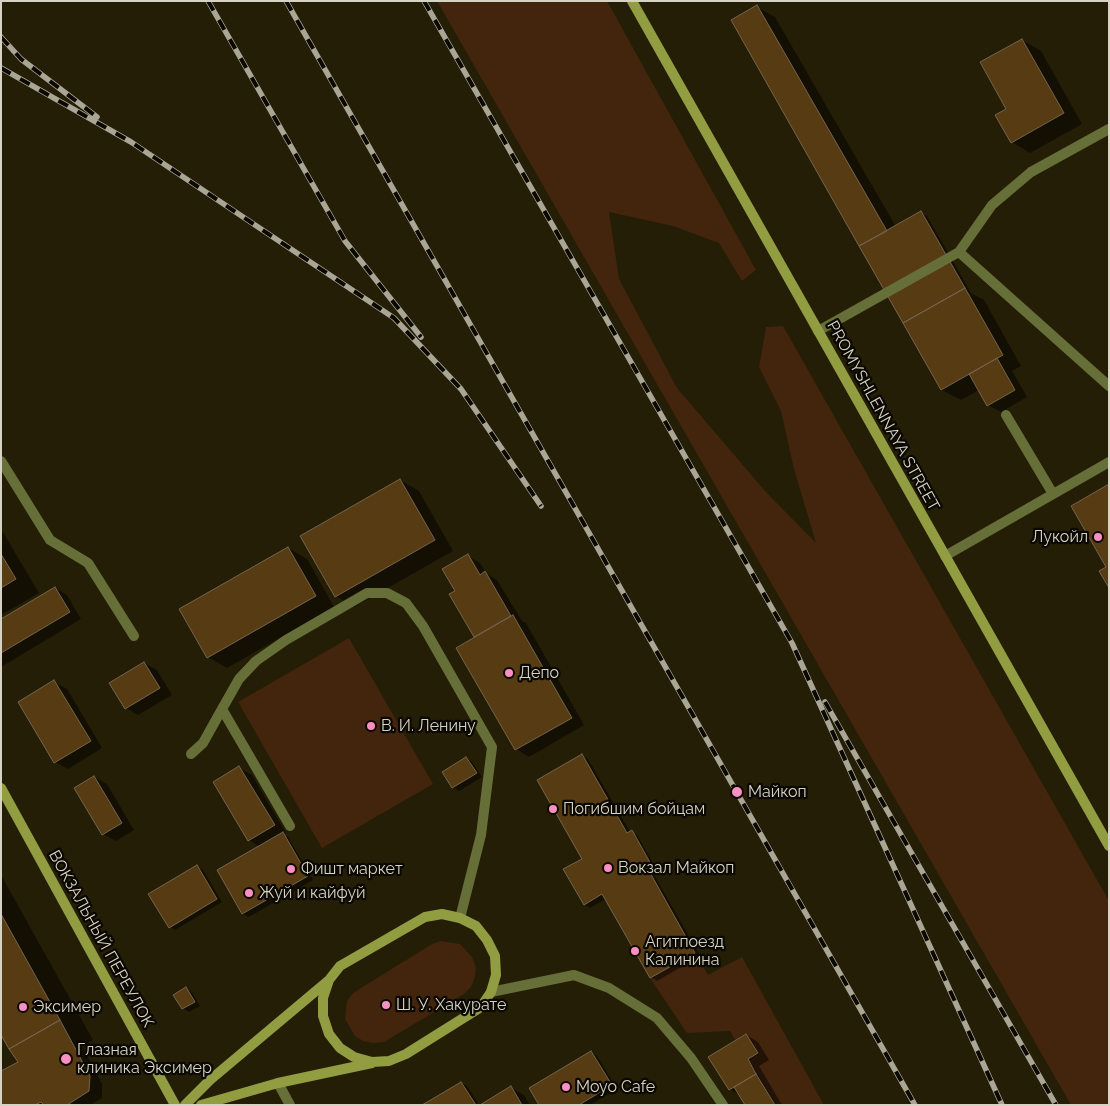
<!DOCTYPE html>
<html>
<head>
<meta charset="utf-8">
<style>
  body { margin:0 }
  #map { position:relative; width:1110px; height:1106px; overflow:hidden; background:#241e06; font-family:Raleway,sans-serif }
  canvas { display:block }
  .frame { position:absolute; inset:0; border:2px solid #d6d3c4; pointer-events:none }
</style>
</head>
<body>
<div id="map">
<canvas width="1110" height="1106"></canvas>
<div class="frame"></div>
</div>
<script>
const ctx = document.querySelector('canvas').getContext('2d');
ctx.lineJoin = 'round';
function fill(path, color) { ctx.fillStyle = color; ctx.fill(path, 'evenodd'); }
const poly = rows => new Path2D(rows.map(r => 'M' + r).join(''));
function stroke(path, color, width, dash) { ctx.strokeStyle = color; ctx.lineWidth = width; ctx.lineCap = dash ? 'butt' : 'round'; ctx.setLineDash(dash || []); ctx.stroke(path); }
function write(font, color, halo, rows, align = 'center') {
  ctx.font = font + ' Raleway,sans-serif'; ctx.lineWidth = 4.5; ctx.setLineDash([]); ctx.textBaseline = 'middle'; ctx.strokeStyle = halo; ctx.fillStyle = color; for (const [text, x, y, turn = 0] of rows) {
    ctx.save(); ctx.translate(x, y); ctx.rotate((+turn || 0) * Math.PI / 180); ctx.textAlign = isNaN(turn) ? turn : align; if (halo) ctx.strokeText(text, 0, 0); ctx.fillText(text, 0, 0); ctx.restore();
  }
}
fill(poly([
  [437,1,607,1,756,270,742,281,719,243,673,226,609,212,619,279,677,388,765,491,816,543,794,469,781,411,759,367,766,327,783,326,1109,901,1109,1105,1071,1105],
  [349,638,433,784,322,848,238,702],
  [441,941,460,944,472,957,476,967,475,977,471,987,464,994,384,1042,373,1043,363,1041,355,1036,345,1019,347,1001,353,993,432,944],
  [695,953,708,975,742,957,824,1105,776,1105,749,1060,759,1054,746,1033,735,1040,730,1031,687,1033,650,978]
]), '#43240d');
fill(poly([
  [757,7,775,17,896,227,921,213,927,216,971,293,984,300,1021,366,1012,371,1027,397,1001,412,988,405,979,390,961,400,942,390,904,323],
  [1022,40,1041,51,1082,124,1030,153,1012,142,1008,109],
  [400,480,419,491,453,551,354,607,336,596],
  [1,529,39,593,1,615],
  [288,548,307,559,334,607,227,668,208,657],
  [468,556,480,563,487,574,497,580,522,621,526,623,584,725,529,757,516,749,458,648,476,637,451,595,456,591],
  [55,588,67,595,81,619,1,667,1,620],
  [144,663,157,670,172,695,138,715,126,708],
  [54,682,67,689,102,748,68,769,55,762],
  [582,756,588,759,630,832,637,835,657,870,653,873,700,956,657,981,651,977,606,899,590,908,584,904],
  [466,758,472,762,482,777,459,791,453,787],
  [239,768,252,775,286,833,284,834,288,837,313,880,249,917,243,914,218,871,260,847,249,840,214,782],
  [94,777,107,784,134,830,116,841,103,834],
  [197,867,203,870,222,902,175,930,170,927],
  [1,875,93,1040,82,1046,102,1084,102,1098,90,1105,1,1105,19,1062,1,1033],
  [186,989,192,992,200,1006,189,1012,183,1008,175,995],
  [746,1035,758,1042,769,1060,759,1066,782,1105,746,1105,741,1096,730,1089],
  [591,1052,597,1056,617,1089,590,1105,541,1105],
  [461,1083,467,1086,479,1105,425,1105],
  [511,1088,524,1095,530,1105,482,1105]
]), '#0007');
const building = poly([
  [757,5,887,231,859,246,731,20,757,5],
  [1022,39,1064,113,1011,143,995,115,1006,109,980,62,1022,39],
  [921,211,965,288,903,323,859,246,921,211],
  [965,288,1003,355,941,390,903,323,965,288],
  [997,358,1015,390,987,406,969,374,997,358],
  [400,479,435,540,335,597,300,536,400,479],
  [1109,484,1109,588,1099,571,1106,567,1071,506,1109,484],
  [288,547,316,596,207,658,179,609,288,547],
  [1,554,16,579,1,588,1,554],
  [468,554,480,575,485,571,511,616,474,637,449,594,455,591,442,569,468,554],
  [55,587,70,612,1,653,1,619,55,587],
  [513,615,572,718,515,750,456,648,513,615],
  [144,662,160,688,125,709,109,683,144,662],
  [54,680,91,741,54,763,18,702,54,680],
  [582,754,627,833,632,830,652,866,648,869,695,953,650,978,602,894,584,905,563,869,582,859,537,780,582,754],
  [466,757,477,773,452,788,442,772,466,757],
  [239,766,275,825,248,841,213,782,239,766],
  [94,776,122,823,102,835,74,788,94,776],
  [283,832,308,876,242,914,217,870,283,832],
  [197,865,217,899,169,928,148,894,197,865],
  [1,914,60,1020,9,1049,1,1035,1,914],
  [186,987,195,1002,182,1009,173,995,186,987],
  [60,1020,90,1076,89,1091,67,1105,44,1105,41,1102,35,1105,1,1105,1,1071,18,1062,9,1049,60,1020],
  [746,1034,758,1053,748,1059,756,1074,729,1090,708,1057,746,1034],
  [591,1051,612,1085,579,1105,539,1105,529,1088,591,1051],
  [756,1074,775,1105,745,1105,734,1087,756,1074],
  [461,1082,476,1105,422,1105,429,1101,461,1082],
  [511,1086,522,1105,480,1105,511,1086]
]);
fill(building, '#573c13');
stroke(building, '#75644d', 1);
stroke(poly([
  [959,252,1109,386],
  [818,331,959,252,992,205,1031,172,1109,129],
  [1006,415,1053,494],
  [1,461,50,540,88,563,134,636],
  [945,556,1109,462],
  [191,754,203,743,222,709],
  [290,826,222,709,239,679,256,661,286,640,367,593,387,593,406,603,423,626,492,747,481,835,460,918],
  [491,992,574,975,609,988,657,1018,691,1058,723,1105],
  [278,1083,290,1105]
]), '#676f38', 10);
stroke(poly([
  [632,1,1109,846],
  [1,788,175,1105],
  [185,1105,210,1080,329,980,340,966,425,917,442,914,460,918,476,926,487,940,495,956,496,975,491,992,481,1007,406,1054,389,1061,372,1062,354,1057,340,1048,329,1034,323,1016,323,998,329,980],
  [201,1105,278,1083,372,1063]
]), '#929d41', 10);
const rail = poly([
  [208,1,345,241,421,337],
  [286,1,915,1105],
  [424,1,792,643,1002,1105],
  [1,37,21,59,97,117],
  [1,68,131,142,394,318,461,389,541,506],
  [825,702,1056,1105]
]);
stroke(rail, '#aaa695', 5.5);
stroke(rail, '#0b0802', 4, [11]);
for (const [x, y, r, color] of [
  [1098,537,5,"#fc8fc1"],
  [509,673,5,"#fc8fc1"],
  [371,726,5,"#fc8fc1"],
  [737,792,6,"#fc8fc1"],
  [553,809,5,"#fc8fc1"],
  [608,868,5,"#fc8fc1"],
  [291,869,5,"#fc8fc1"],
  [249,893,5,"#fc8fc1"],
  [635,951,5,"#fc8fc1"],
  [386,1005,5,"#fc8fc1"],
  [23,1007,5,"#fc8fc1"],
  [66,1059,6,"#fc8fc1"],
  [566,1087,5,"#fc8fc1"]
]) { const dot = new Path2D(); dot.arc(x, y, r, 0, 2 * Math.PI); ctx.fillStyle = color; ctx.fill(dot); stroke(dot, '#0b0802', 2); }
write('16px', '#d6d3c4', '#0b0802', [
  ["PROMYSHLENNAYA STREET",883,416,61],
  ["ВОКЗАЛЬНЫЙ ПЕРЕУЛОК",101,939,61]
]);
write('16px', '#d6d3c4', '#0b0802', [
  ["Лукойл",1088,537,"right"],
  ["Депо",519,673],
  ["В. И. Ленину",381,726],
  ["Майкоп",748,792],
  ["Погибшим бойцам",563,809],
  ["Вокзал Майкоп",618,868],
  ["Фишт маркет",301,869],
  ["Жуй и кайфуй",259,893],
  ["Агитпоезд",645,942],
  ["Калинина",645,960],
  ["Ш. У. Хакурате",396,1005],
  ["Эксимер",33,1007],
  ["Глазная",77,1050],
  ["клиника Эксимер",77,1068],
  ["Moyo Cafe",576,1087]
], 'left');
</script>
</body>
</html>
